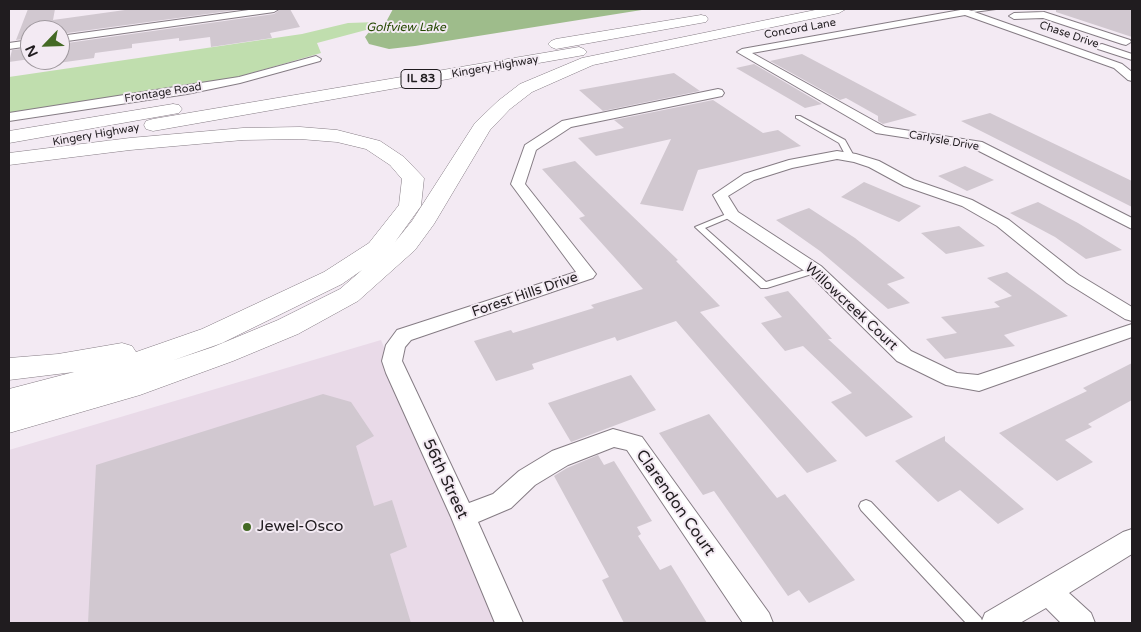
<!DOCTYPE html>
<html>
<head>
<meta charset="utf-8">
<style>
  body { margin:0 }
  #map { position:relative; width:1141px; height:632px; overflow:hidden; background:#f3eaf3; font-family:"Varela Round",sans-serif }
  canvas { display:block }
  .frame { position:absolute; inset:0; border:10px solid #201c1f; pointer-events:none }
  .north { position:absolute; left:20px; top:20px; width:50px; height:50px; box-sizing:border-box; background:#f3eaf3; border:1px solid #9f989e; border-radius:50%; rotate:246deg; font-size:14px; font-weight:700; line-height:20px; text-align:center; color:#201c1f }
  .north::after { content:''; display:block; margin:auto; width:18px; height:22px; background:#436924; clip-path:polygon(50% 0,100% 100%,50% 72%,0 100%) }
</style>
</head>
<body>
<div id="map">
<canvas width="1141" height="632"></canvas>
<div class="frame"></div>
<div class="north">N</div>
</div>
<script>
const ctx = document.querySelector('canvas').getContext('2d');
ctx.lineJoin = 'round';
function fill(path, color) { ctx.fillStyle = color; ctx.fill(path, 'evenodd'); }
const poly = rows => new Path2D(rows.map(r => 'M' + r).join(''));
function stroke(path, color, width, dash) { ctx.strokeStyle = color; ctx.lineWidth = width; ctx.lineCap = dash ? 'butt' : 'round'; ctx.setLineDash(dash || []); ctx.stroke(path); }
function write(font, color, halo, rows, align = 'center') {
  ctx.font = font + ' "Varela Round",sans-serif'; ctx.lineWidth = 4; ctx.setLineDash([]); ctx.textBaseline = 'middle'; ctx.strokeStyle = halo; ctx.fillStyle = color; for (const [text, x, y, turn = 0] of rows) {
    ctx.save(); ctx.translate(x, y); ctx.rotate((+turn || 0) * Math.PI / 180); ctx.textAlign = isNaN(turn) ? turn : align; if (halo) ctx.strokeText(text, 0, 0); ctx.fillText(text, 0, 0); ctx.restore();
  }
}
fill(poly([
  [381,340,497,623,9,623,9,450]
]), '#e9dae8');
fill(poly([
  [378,22,366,30,317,43,321,53,234,78,9,114,9,77,302,34,348,23]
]), '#c0deae');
fill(poly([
  [393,9,648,9,415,46,389,49,369,44,365,37,369,32,386,22]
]), '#9ebc8b');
fill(poly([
  [28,9,55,9,53,20,132,9,244,9,60,34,60,30,30,30,30,38,16,40],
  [281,9,290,9,300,27,270,33,272,38,211,47,210,37,179,41,179,38,132,44,132,48,95,53,94,58,58,63,60,60,60,44,274,14],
  [1056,9,1132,9,1132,37,1056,12],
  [30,48,30,59,9,62,12,50],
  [802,54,917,115,883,124,878,121,878,116,846,98,840,100,770,61],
  [754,64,822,104,805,108,736,68],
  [674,73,700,91,603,111,579,90],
  [713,100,763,133,778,130,801,146,698,170,683,211,640,204,671,139,596,156,578,138,624,128,614,120],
  [990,113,1132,181,1132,207,961,121],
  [575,161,678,260,676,261,720,306,700,312,837,461,807,473,676,321,617,341,615,337,532,364,534,369,496,381,474,341,511,330,513,333,594,308,591,305,643,289,579,218,585,216,542,169],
  [965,166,994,180,967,191,938,176],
  [864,182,921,206,899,222,841,197],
  [1038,202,1078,223,1122,250,1086,259,1055,237,1010,213],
  [809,208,855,238,905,278,887,284,910,303,888,309,820,251,776,220],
  [959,226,985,246,946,254,921,233],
  [1007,272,1068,316,1004,335,1015,346,945,359,926,339,957,333,941,317,1000,307,994,302,1012,296,987,278],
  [788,291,832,339,828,339,913,417,866,437,831,402,852,393,803,346,785,351,761,323,782,317,764,297],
  [1132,363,1132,400,1088,424,1092,427,1065,440,1093,462,1057,481,999,433,1087,391,1083,388],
  [631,375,656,410,571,442,548,403],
  [323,394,351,402,374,436,356,446,374,506,392,500,407,547,390,554,411,623,88,623,96,465],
  [709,414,777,498,785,494,855,580,809,603,799,590,788,596,714,491,703,495,659,433],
  [945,436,945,441,1024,509,998,524,960,490,938,502,895,461],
  [598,455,604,465,614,461,652,521,637,527,641,534,638,536,660,570,671,565,707,623,624,623,602,580,609,577,554,476,567,468]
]), '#d1c8d0');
const service = poly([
  [983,9,996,9,966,13,964,12,983,9],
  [796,116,800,116,845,140,855,158,854,160,848,160,839,143,796,118,796,116],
  [729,213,732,213,736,215,705,228,766,282,815,267,820,270,818,272,767,288,761,288,695,227,729,213],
  [866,500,871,502,981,618,983,623,966,623,861,510,859,506,861,502,866,500]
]);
const minor = poly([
  [256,9,279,9,274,12,60,42,60,36,256,9],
  [966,9,1122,64,1132,72,1132,81,1128,80,1114,68,965,15,752,53,885,127,982,142,1132,218,1132,229,973,148,876,133,737,52,742,49,966,9],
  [1044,12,1130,40,1131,42,1126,45,1122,44,1043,18,1014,19,1009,16,1014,13,1044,12],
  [30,40,30,46,9,49,9,43,30,40],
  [1102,44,1132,54,1132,60,1098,49,1097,47,1098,45,1102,44],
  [316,56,321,59,320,61,240,83,187,94,9,121,9,113,239,77,316,56],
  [718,89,722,90,724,93,722,96,571,127,536,150,525,184,596,274,593,278,411,340,405,347,402,361,469,503,493,494,519,471,552,451,613,429,642,437,769,613,773,623,743,623,627,450,614,447,568,465,535,485,511,508,478,522,523,623,495,623,451,517,386,373,382,361,386,345,397,330,576,272,511,184,525,145,562,121,718,89],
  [837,151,856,154,879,161,914,180,972,200,1009,220,1079,275,1132,307,1132,321,1125,319,1067,283,997,226,962,206,904,186,869,167,854,162,837,159,792,168,754,180,728,196,738,212,821,266,911,351,957,373,978,375,1132,324,1132,337,979,391,946,385,897,361,809,274,726,218,713,195,744,174,789,160,837,151],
  [1132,529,1132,554,1069,593,1091,613,1095,623,1061,623,1046,608,1020,623,981,623,985,613,1123,532,1132,529]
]);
const motorway = poly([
  [820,9,846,9,839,13,593,65,532,92,510,109,490,130,434,224,415,250,358,301,298,334,233,361,140,395,9,433,9,389,74,372,9,380,9,358,58,354,122,343,132,346,136,352,202,329,324,272,369,243,399,205,402,179,390,165,366,149,337,142,300,139,243,140,130,150,9,165,9,153,130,138,243,128,300,127,337,130,380,141,404,157,424,178,421,206,395,242,412,221,475,123,498,101,520,84,582,58,820,9],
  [362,270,340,289,278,320,213,347,174,360,222,343,342,284,362,270],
  [701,15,706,16,708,19,706,22,556,49,551,47,548,44,551,41,556,39,701,15],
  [579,47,584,49,587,52,584,55,153,131,146,129,144,125,146,121,153,119,579,47],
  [173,104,179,105,182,109,179,113,9,143,9,131,173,104]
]);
stroke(service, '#857c84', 2);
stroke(minor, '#857c84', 2);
stroke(motorway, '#857c84', 1);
fill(service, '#fff');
fill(minor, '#fff');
fill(motorway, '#fff');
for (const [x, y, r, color] of [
  [247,527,5,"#436924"]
]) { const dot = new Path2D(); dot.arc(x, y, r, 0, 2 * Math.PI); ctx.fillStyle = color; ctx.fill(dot); stroke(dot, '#f3eaf3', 2); }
write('11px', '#201c1f', '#f3eaf3', [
  ["Concord Lane",800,29,-10],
  ["Chase Drive",1069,35,19],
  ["Kingery Highway",495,67,-10],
  ["Frontage Road",163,93,-9],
  ["Kingery Highway",96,135,-10],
  ["Carlysle Drive",944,141,10]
]);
write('italic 12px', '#244800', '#f3eaf3', [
  ["Golfview Lake",406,28]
]);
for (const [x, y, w] of [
  [421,79,40]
]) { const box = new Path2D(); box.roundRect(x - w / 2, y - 9.5, w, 19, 4); ctx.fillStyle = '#f3eaf3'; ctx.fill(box); stroke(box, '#201c1f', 1); }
write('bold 12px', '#201c1f', null, [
  ["IL 83",421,79]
]);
write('14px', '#201c1f', '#f3eaf3', [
  ["Forest Hills Drive",525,295,-19],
  ["Willowcreek Court",851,307,43]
]);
write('16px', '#201c1f', '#f3eaf3', [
  ["56th Street",445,479,65],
  ["Clarendon Court",675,503,55]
]);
write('16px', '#201c1f', '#f3eaf3', [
  ["Jewel-Osco",257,527]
], 'left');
</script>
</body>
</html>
